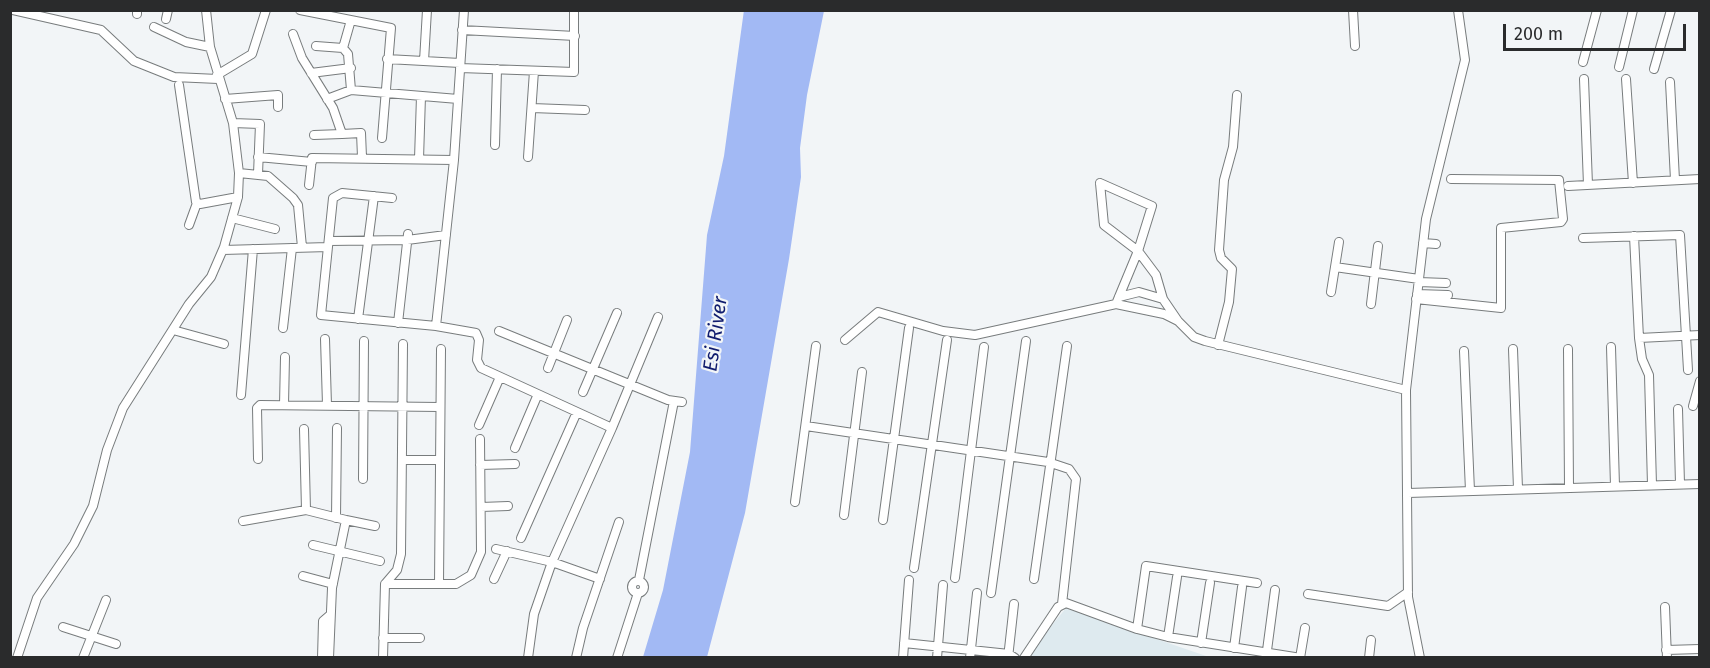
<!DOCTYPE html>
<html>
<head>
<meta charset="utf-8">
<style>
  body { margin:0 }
  #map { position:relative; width:1710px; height:668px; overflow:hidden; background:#f2f5f7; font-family:"Fira Sans",sans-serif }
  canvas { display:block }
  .frame { position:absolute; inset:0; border:12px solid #2a2b2c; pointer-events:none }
  .scale { position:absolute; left:1503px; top:24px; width:183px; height:27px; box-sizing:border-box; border:3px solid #2a2b2c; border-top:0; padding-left:8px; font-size:18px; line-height:21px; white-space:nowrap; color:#2a2b2c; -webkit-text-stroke:4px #f2f5f7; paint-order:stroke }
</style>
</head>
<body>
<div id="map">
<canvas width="1710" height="668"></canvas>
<div class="frame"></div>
<div class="scale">200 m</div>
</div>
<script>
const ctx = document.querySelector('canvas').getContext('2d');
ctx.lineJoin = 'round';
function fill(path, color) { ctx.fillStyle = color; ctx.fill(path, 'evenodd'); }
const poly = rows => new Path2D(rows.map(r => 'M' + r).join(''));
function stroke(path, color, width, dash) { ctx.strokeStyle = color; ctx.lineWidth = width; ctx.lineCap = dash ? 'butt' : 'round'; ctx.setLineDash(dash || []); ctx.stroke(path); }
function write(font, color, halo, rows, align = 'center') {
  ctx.font = font + ' "Fira Sans",sans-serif'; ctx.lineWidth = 4.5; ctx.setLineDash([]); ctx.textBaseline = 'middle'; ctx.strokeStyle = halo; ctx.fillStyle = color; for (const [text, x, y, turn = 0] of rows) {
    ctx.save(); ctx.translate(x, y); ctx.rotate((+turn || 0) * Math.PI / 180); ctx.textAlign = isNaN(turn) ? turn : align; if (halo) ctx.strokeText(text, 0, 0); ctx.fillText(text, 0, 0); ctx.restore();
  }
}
fill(poly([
  [1066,608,1209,657,1025,658]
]), '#deeaef');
fill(poly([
  [744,10,824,11,807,95,800,148,801,177,789,259,745,513,707,657,643,657,663,590,690,452,707,235,724,156]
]), '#a2b9f4');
const minor = poly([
  [13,10,101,30,134,61,174,77,218,79],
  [300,10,391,28,382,138],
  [1353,10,1355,46],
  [137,14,137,10],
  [166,19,168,10],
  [154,27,186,42,210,47],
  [462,30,575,36],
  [293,34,302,58,333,108,342,134,361,133,362,157],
  [316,46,343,48,348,54,351,90],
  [343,48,351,20],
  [387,59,460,63],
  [424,61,427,10],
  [1583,62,1597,10],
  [1619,67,1633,10],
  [460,68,574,72,574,10],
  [1654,69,1671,10],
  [311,73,351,68],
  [217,75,252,54,266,10],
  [1584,79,1588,185],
  [1626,79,1633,183],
  [1670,82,1675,180],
  [179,85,196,202,200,204,238,197],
  [225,99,278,95,278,107],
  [327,99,351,90,458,99],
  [532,108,585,110],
  [233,123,260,124,258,174],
  [314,135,342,134],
  [495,145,497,69],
  [258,157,312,162],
  [528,157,534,71],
  [419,159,421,96],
  [239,173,268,176,293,198,298,205,302,247],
  [1100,183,1104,225,1138,251,1116,304,1164,314,1178,321,1194,337,1205,341,1406,390],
  [1100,183,1152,206,1138,251,1156,275,1163,299,1178,321],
  [309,185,312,158,454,160],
  [1568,186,1700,179],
  [392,198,342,193,333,198,321,315,436,326,454,160,464,10],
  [232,218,275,229],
  [189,225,197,203],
  [1634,236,1639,338,1700,335],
  [1583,238,1680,235,1688,370],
  [329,241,407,240,446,235],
  [1423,243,1436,244],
  [223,250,328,247],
  [1335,267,1419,279],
  [1419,282,1446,283],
  [1331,292,1339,242],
  [1417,294,1448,295],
  [1119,297,1139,292,1163,299],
  [1416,299,1501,308,1501,228,1561,222,1563,219,1559,180,1451,179],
  [1371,304,1378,246],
  [358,319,374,196],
  [398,323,408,234],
  [436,326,476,333,479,340,477,360,481,368,612,428,658,317],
  [283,328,292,248],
  [173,330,224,344],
  [499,331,668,400,682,402],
  [1639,338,1642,359,1649,375,1652,485],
  [325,339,327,405],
  [845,340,878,312,943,331,975,335,1116,304],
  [1218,345,1229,302,1232,269,1221,258,1219,250,1224,180,1233,147,1237,95],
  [1611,347,1615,486],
  [1513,349,1518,489],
  [1568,349,1569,487],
  [1464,351,1470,491],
  [548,368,567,320],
  [583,392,617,313],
  [241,395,253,249],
  [284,405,285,357],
  [1693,406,1700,381],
  [1678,409,1680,484],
  [479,425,500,377],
  [806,426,1048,462,1069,469,1076,479,1062,604],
  [304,429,306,510],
  [515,448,538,394],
  [258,459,257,408,260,405,440,407],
  [402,460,440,460],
  [480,465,515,464],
  [363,479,364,341],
  [1408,493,1700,484],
  [795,502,816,346],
  [481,507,508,506],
  [844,515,862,372],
  [336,518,337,428],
  [346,520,375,526],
  [883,520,909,328],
  [243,521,306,510,346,520,332,588,329,658],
  [521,538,577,412],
  [313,545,380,561],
  [496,549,552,562,600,579],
  [914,568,947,340],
  [303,576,333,584],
  [955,578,984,347],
  [494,579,507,551],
  [1034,579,1067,346],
  [639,580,674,401],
  '632 587a6 6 0 1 1 12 0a6 6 0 1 1-12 0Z',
  [385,584,456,584,471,575,481,552,480,439],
  [439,584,441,349],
  [991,593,1026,341],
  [1308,594,1388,606,1408,592],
  [1665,607,1667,658],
  [63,627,116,644],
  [1137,629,1146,566,1257,583],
  [1168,637,1177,577],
  [383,638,420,638],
  [904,643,1009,654,1015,658],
  [1201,643,1210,583],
  [1234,648,1242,587],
  [1666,650,1700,649],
  [17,658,37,598,74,544,93,506,107,450,123,408,189,304,211,277,224,247,238,197,239,173,233,123,210,47,206,10],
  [83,658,106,600],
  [322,658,323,621,330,615],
  [383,658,385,584,397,570,401,554,403,344],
  [528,658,534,614,552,562,612,428],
  [576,658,583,628,619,522],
  [617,658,638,593],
  [903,658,909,580],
  [937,658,943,585],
  [970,658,977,593],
  [1008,658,1014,604],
  [1024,658,1058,607,1066,603,1137,629,1168,637,1301,658],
  [1266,658,1275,590],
  [1300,658,1305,628],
  [1369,658,1371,640],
  [1420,658,1408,597,1406,390,1426,219,1465,60,1458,10]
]);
stroke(minor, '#787c7d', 10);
stroke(minor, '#fff', 8);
write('italic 20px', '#101c6e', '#f2f5f7', [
  ["Esi River",716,334,-82]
]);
</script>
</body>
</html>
